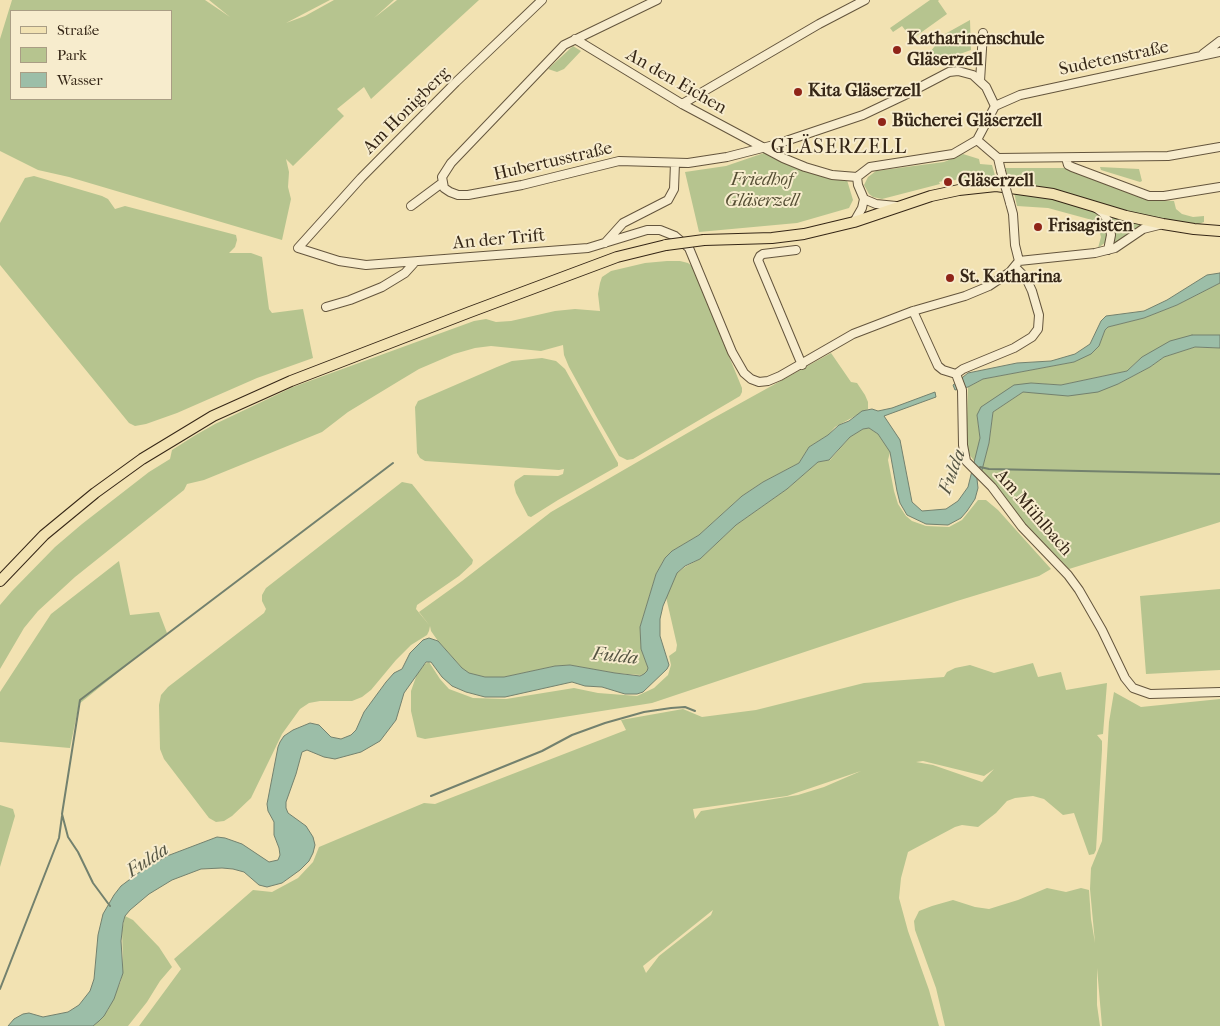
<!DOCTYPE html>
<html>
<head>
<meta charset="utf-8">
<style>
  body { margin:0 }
  #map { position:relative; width:1220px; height:1026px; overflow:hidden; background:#f2e2b2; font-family:"IM FELL French Canon",serif }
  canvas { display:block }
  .legend { position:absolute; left:10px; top:10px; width:162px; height:90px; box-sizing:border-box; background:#f7eccd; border:1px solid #a99d84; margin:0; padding:6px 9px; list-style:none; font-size:15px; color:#352616 }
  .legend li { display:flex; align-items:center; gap:10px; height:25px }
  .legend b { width:25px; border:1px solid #a99d84 }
</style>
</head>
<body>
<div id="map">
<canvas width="1220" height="1026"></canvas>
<ul class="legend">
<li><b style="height:6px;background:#f2e2b2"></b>Straße</li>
<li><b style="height:14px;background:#b6c48f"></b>Park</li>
<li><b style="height:14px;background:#9cbea8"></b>Wasser</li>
</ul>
</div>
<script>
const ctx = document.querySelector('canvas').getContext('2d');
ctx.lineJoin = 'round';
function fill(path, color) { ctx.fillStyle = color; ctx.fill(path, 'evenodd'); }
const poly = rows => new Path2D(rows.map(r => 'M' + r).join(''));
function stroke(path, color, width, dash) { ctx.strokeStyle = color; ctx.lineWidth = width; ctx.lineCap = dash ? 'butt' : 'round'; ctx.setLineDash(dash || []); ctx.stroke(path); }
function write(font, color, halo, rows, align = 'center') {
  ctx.font = font + ' "IM FELL French Canon",serif'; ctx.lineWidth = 4; ctx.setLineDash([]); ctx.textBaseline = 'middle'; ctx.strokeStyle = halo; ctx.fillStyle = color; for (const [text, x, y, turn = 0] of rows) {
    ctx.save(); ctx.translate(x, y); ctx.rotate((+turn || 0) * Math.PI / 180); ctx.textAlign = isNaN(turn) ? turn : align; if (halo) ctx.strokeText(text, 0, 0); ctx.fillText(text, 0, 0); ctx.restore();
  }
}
fill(poly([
  [12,0,205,0,230,17,209,0,330,0,286,23,305,16,334,0,394,0,374,18,397,0,479,0,371,99,364,87,337,109,344,116,293,166,286,159,289,172,288,187,291,199,282,240,69,177,38,170,0,151,0,39],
  [171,11,171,99,11,99,11,11],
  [930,0,939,0,938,1,947,14,912,39,902,26,893,32,890,28],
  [970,20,971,50,926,66,925,58,945,34],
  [573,46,581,51,564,69,557,72,548,69],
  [764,153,834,180,847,180,853,200,849,208,797,223,699,232,685,172,726,166],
  [963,154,979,159,980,164,992,165,996,179,974,179,960,181,959,179,951,181,950,179,939,182,940,184,882,199,873,197,869,194,864,185,868,177,876,171,944,162],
  [1100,167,1139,169,1142,181,1140,182,1101,170],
  [1005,168,1065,168,1152,200,1174,201,1176,209,1182,214,1193,217,1204,216,1204,222,1199,224,1169,220,1136,213,1041,187,1010,183],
  [34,176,102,196,108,199,115,209,125,206,236,235,237,240,235,247,229,253,251,253,262,257,269,309,272,313,303,309,313,358,257,378,177,413,146,424,135,426,129,423,0,265,0,223,25,178],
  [1014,192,1054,199,1097,213,1105,223,1108,236,1106,242,1098,248,1101,237,1098,226,1092,220,1048,208,1017,206],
  [1109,216,1145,225,1113,246,1114,231],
  [667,261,680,261,688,263,692,266,742,388,742,392,740,396,633,459,627,460,619,456,596,416,569,367,564,355,563,345,541,351,491,346,475,348,454,354,419,369,399,381,348,412,322,432,204,480,187,484,184,490,75,577,38,611,24,628,0,669,0,605,12,591,55,547,82,524,149,472,170,459,172,450,194,436,215,424,293,387,474,321,486,319,496,322,511,321,555,311,575,309,600,311,598,294,600,283,602,277,611,271,645,263],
  [1220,283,1220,335,1192,335,1142,357,1127,371,1061,385,1031,383,977,415,980,438,975,462,966,450,968,387,983,379,1074,362,1099,346,1105,330,1108,327,1144,318,1177,305],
  [1195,347,1220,348,1220,522,1069,569,1023,522,981,472,989,443,993,412,1023,392,1041,393,1118,384,1150,367,1164,357],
  [831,353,851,382,857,383,865,395,868,402,868,409,835,427,828,435,809,447,799,463,763,482,742,496,699,535,672,551,665,558,656,574,640,627,641,649,648,668,647,672,645,674,640,675,615,673,570,665,555,666,504,677,485,677,468,673,462,668,438,641,431,631,430,626,419,612,462,581,551,512,710,420],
  [542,358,556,361,565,369,618,463,618,466,558,500,531,517,528,516,516,493,514,485,515,481,524,475,558,476,563,474,564,469,559,470,425,461,420,458,417,453,415,407,418,401,423,399,497,367,512,361],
  [869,428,878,434,890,452,888,460,894,491,898,504,906,516,912,521,926,526,949,527,962,520,978,500,986,500,998,510,1051,569,1039,576,957,601,652,703,425,739,417,737,411,711,411,691,417,674,425,664,429,662,440,679,449,689,473,698,506,699,574,688,598,693,637,696,654,688,668,675,671,665,669,656,676,651,677,645,666,597,677,573,685,567,700,559,736,525,787,489,818,462,830,460,850,437,863,429],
  [402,482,412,484,473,560,472,564,459,576,417,605,416,609,430,626,429,631,427,635,411,645,396,660,371,690,362,697,352,701,320,701,309,703,300,709,282,734,251,798,232,816,224,821,216,822,209,818,164,759,160,749,159,705,161,695,168,687,264,613,266,609,262,601,262,595,266,588],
  [119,561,130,615,159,612,167,633,79,704,70,748,0,742,0,692,51,614],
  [1220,589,1220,670,1146,674,1140,596],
  [1033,663,1038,677,1061,672,1066,690,1107,683,1103,734,1097,735,1102,741,1102,750,1096,850,1094,854,1089,855,1074,813,1063,815,1044,799,1033,796,1015,798,1007,801,996,813,978,827,962,825,955,827,908,852,901,878,899,898,908,931,929,990,939,1026,139,1026,181,969,174,959,253,890,272,892,298,878,313,862,319,847,424,803,435,804,626,730,621,720,683,709,702,717,756,710,864,683,944,677,947,672,955,668,970,665,994,673],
  [923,761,984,776,994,769,982,782,933,765,916,762],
  [861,771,824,787,798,795,701,811,695,819,693,809,787,796],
  [713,910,711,915,659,956,646,973,643,966],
  [1114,692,1141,707,1220,699,1220,1026,1102,1026,1097,968,1097,1005,1100,1026,945,1026,936,988,915,930,914,921,919,911,932,906,953,900,975,907,989,909,1018,900,1047,888,1066,892,1081,888,1089,890,1091,919,1095,943,1090,889,1091,868,1102,841,1109,722],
  [0,805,13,809,15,816,0,867],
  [125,916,133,920,159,947,172,967,160,981,147,1002,128,1026,93,1026,108,1010,121,981,123,964,122,930]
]), '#b6c48f');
const water = poly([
  [1220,273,1220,283,1177,305,1144,318,1108,327,1105,330,1099,346,1091,354,1074,362,983,379,968,387,955,390,953,385,968,373,1017,363,1051,361,1075,354,1090,344,1101,321,1106,316,1144,311,1167,300,1207,275,1220,273],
  [1192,335,1220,335,1220,348,1195,347,1164,357,1150,367,1118,384,1098,392,1068,396,1023,392,993,412,989,443,982,470,977,479,978,488,975,499,967,511,961,518,948,525,926,524,907,515,900,503,897,491,890,452,878,434,869,428,863,429,850,437,829,460,818,462,787,489,736,525,700,559,685,566,677,573,663,606,660,619,660,636,669,665,667,669,643,692,637,694,625,694,602,687,585,686,572,682,505,697,485,697,466,692,452,686,442,677,431,662,426,662,404,693,396,720,380,741,361,752,335,759,324,757,307,750,302,752,296,774,286,802,286,808,288,813,306,826,313,837,315,845,313,853,309,861,300,870,282,883,267,887,259,885,244,872,233,869,222,868,201,869,172,880,149,894,130,910,125,916,123,923,121,941,123,973,114,999,104,1016,99,1021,93,1026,8,1026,14,1019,23,1014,29,1013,43,1017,68,1012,79,1005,90,991,94,979,98,935,103,914,114,895,121,886,141,871,167,856,217,837,225,838,242,844,269,862,278,860,280,855,279,848,274,835,274,822,268,811,267,804,278,747,280,742,284,736,293,730,310,723,319,725,331,737,341,739,351,735,356,730,364,712,386,682,394,673,402,669,410,653,423,640,429,638,438,641,462,668,469,673,485,677,504,677,555,666,570,665,615,673,640,676,644,674,647,671,648,668,641,649,640,627,656,574,665,558,672,551,699,535,742,496,763,482,799,463,809,447,828,435,839,425,849,421,862,411,872,409,878,411,892,408,935,392,936,397,884,416,900,440,912,502,922,511,946,509,958,501,968,487,980,438,977,415,981,407,1014,385,1031,383,1061,385,1127,371,1142,357,1170,341,1192,335]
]);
fill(water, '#9cbea8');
stroke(water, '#73816e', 1);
stroke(poly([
  [980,467,989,469,1220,474],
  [431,796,542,751,572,735,605,723,644,712,671,708,685,707,695,711],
  [110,906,93,883,78,852,68,837,62,814,80,700,393,463],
  [0,989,59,838,62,816]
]), '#73816e', 2);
const minor = poly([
  [542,0,456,82,361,178,298,248,339,261,366,265,588,248,647,230,660,230,675,236,689,248,732,352,744,373,751,379,759,382,768,381,780,376,853,334,913,311,965,296,989,286,1010,272,1019,261],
  [657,0,564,45,451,163,442,177,444,188,450,192,458,195,468,195,522,185,619,161,688,163,727,157,774,145,863,115,903,96,949,72,958,71,973,75,986,87,995,106],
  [575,39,682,104,783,158,805,167,832,175,857,177],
  [1203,54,1220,41],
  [980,81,983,33],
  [682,104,819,24,865,0],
  [977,140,995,106,1020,95,1220,52],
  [977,140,998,158,1001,171],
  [998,158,1168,156,1220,147],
  [1066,158,1068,165,1072,167,1149,196,1164,196,1220,187],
  [857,177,870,167,953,154,977,140],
  [864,199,876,204,896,206],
  [1010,203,1013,214,1015,245,1019,261],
  [411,206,442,183],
  [1096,208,1103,213,1109,223,1111,235,1108,250],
  [854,222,862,208,864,199,858,185,857,177],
  [605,243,623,223,668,200,674,189,675,163],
  [796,250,763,254,760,256,758,260,802,365],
  [1019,261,1095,253,1115,248,1143,229,1159,225],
  [326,307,350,300,382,287,405,273,415,262],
  [913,311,938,366,943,370,956,374],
  [956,374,962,390,963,445,966,461,992,487,1022,527,1068,575,1079,590,1102,630,1125,678,1133,688,1150,694,1220,692],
  [956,374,963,369,1014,348,1032,337,1038,329,1039,315,1032,291,1026,278,1015,267]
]);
const major = poly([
  [704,240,772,238,804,234,854,222,931,196,959,190,996,186,1053,194,1126,216,1163,224,1194,229,1220,231],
  [0,581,44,535,95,493,142,459,213,416,291,381,470,312,617,257,666,245]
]);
stroke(minor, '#64553d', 10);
stroke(major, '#352616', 12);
stroke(minor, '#f7eccd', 8);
stroke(major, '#f2e2b2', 10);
const minorBridge = poly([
  [1001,171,1010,203]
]);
const majorBridge = poly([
  [666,245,704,240]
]);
stroke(minorBridge, '#64553d', 10, []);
stroke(majorBridge, '#352616', 12, []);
stroke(minorBridge, '#f7eccd', 8);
stroke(majorBridge, '#f2e2b2', 10);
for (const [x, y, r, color] of [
  [897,50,5,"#8f2418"],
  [798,92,5,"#8f2418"],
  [882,122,5,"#8f2418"],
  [948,182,5,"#8f2418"],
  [1038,227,5,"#8f2418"],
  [950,278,5,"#8f2418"]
]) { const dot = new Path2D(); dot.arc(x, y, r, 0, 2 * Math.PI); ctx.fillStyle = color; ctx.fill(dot); stroke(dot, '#f7eccd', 2); }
write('bold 18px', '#352616', '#f7eccd', [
  ["Katharinenschule",907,40],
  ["Gläserzell",907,61],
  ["Kita Gläserzell",808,92],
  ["Bücherei Gläserzell",892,122],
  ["Gläserzell",958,182],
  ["Frisagisten",1048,227],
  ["St. Katharina",960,278]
], 'left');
write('18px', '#352616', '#f7eccd', [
  ["Sudetenstraße",1114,59,-12],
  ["An den Eichen",676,82,30],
  ["Am Honigberg",407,111,-45],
  ["Hubertusstraße",553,162,-13],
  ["An der Trift",499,240,-5],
  ["Am Mühlbach",1033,513,49]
]);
write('italic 18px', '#554e34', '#f7eccd', [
  ["Friedhof",762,181],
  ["Gläserzell",762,202]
]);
write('italic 19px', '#545442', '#f7eccd', [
  ["Fulda",953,472,-70],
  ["Fulda",615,657,6],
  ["Fulda",148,861,-33]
]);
ctx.letterSpacing = '1px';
write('20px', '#352616', '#f7eccd', [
  ["GLÄSERZELL",839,148]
]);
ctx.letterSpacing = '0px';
</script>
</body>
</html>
